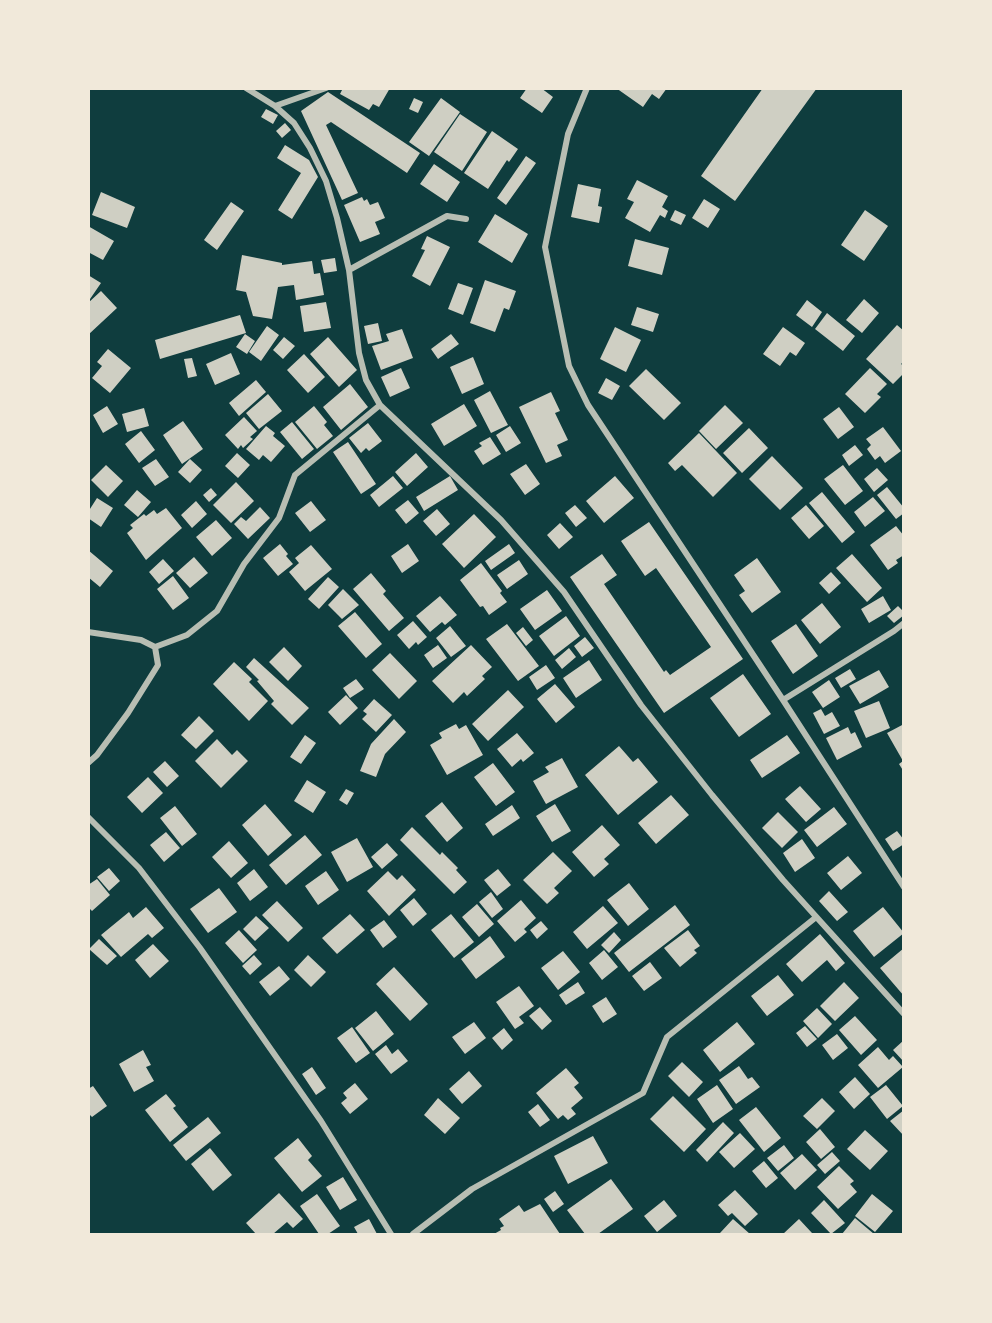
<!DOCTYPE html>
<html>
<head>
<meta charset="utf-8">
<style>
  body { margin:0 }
  #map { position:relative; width:992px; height:1323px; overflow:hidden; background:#0f3d3e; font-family:"DM Sans",sans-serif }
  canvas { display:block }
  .frame { position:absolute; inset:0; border:90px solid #f1e9da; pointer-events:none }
</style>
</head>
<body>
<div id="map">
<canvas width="992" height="1323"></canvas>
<div class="frame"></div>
</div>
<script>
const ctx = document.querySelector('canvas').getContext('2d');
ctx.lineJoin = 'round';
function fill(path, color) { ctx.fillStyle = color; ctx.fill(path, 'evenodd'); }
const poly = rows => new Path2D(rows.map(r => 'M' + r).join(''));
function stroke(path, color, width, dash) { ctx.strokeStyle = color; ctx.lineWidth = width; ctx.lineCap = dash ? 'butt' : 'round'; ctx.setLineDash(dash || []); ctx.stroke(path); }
fill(poly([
  [343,88,390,88,379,107,373,104,369,110,340,94],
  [527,88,541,88,553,97,542,113,520,98],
  [616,88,667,88,659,99,652,94,643,107],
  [763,88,817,88,735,201,701,176],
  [328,92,420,153,407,173,331,122,326,125,358,193,342,200,301,111],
  [414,98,423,102,418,113,409,109],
  [441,98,460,112,429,156,409,142],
  [266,109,278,115,273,124,261,117],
  [460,114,487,132,462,171,434,152],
  [285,123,291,130,282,138,276,131],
  [492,131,518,149,509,162,507,160,488,189,464,173],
  [285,145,309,160,318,177,292,219,278,210,301,173,277,158],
  [526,156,536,163,506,205,497,198],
  [434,164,460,182,447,202,420,184],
  [637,180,668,196,662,207,668,211,665,218,660,215,650,232,625,218,634,202,627,199],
  [578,184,601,189,598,206,602,207,599,223,571,217],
  [101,192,135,207,127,228,92,215],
  [362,197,364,201,367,199,370,205,378,202,385,218,375,222,380,234,360,242,344,205],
  [704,199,720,209,708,228,692,218],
  [231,202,244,211,217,250,204,240],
  [675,210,686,215,681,225,670,220],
  [865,210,888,226,864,261,841,245],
  [495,214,528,234,512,263,478,242],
  [88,226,114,241,103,260,88,252],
  [427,236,450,247,430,286,412,276,425,250,421,249],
  [635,239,669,248,662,275,628,266],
  [242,255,282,263,282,265,312,261,314,274,320,273,324,295,296,300,294,285,278,287,272,319,253,316,246,292,236,290],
  [335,258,337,271,324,273,321,260],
  [88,275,101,283,88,302],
  [485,280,516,291,509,310,504,308,495,332,470,323],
  [458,283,473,288,463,315,448,309],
  [101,291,117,308,88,335,88,303],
  [864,299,879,313,862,333,846,320],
  [807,300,822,312,812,327,796,315],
  [326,302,331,328,304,332,300,306],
  [637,307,659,314,653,332,631,325],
  [827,313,855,336,843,351,815,329],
  [240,315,246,333,160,359,155,340],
  [378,323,382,341,368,344,364,326],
  [897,325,904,331,904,361,901,364,904,366,904,373,893,384,866,359],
  [267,326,279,335,261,361,249,352],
  [615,327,641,340,626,372,600,359],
  [783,327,805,343,796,356,790,352,780,366,763,354],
  [402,329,413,358,381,370,372,346,389,341,386,334],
  [245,334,255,341,247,354,236,347],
  [451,334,459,344,438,359,431,349],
  [284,337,295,346,283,359,273,350],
  [328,337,357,370,339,387,310,354],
  [108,349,131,368,110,393,92,378,102,366,97,362],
  [231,353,240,374,215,385,206,364],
  [304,354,325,377,308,393,287,370],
  [473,357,484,384,462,394,450,367],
  [192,358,197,376,188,378,184,359],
  [401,368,410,388,390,397,381,377],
  [870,368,887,384,877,394,881,397,865,413,845,394],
  [646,369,681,403,664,420,629,386],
  [606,378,620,386,612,400,598,393],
  [256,380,266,392,239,416,229,403],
  [350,384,368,407,341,430,323,407],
  [490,391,508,425,491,433,474,400],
  [551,392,560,411,555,413,568,440,557,445,562,456,546,463,519,407],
  [268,394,282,411,259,429,246,413],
  [464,404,477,426,444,446,431,424],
  [725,405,743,423,716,449,699,431],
  [107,406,118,424,103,433,93,415],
  [314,406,327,422,324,425,333,436,317,449,295,422],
  [839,407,854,427,838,439,823,419],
  [144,408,149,426,127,432,122,414],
  [244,417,257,431,250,437,253,439,243,448,241,445,238,449,225,435],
  [183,421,203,449,182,464,163,435],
  [292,422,314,449,302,459,280,432],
  [368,423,382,441,369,451,366,448,361,453,349,438],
  [266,426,275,433,273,436,285,446,271,462,263,455,259,460,246,449],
  [510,426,521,443,506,452,496,435],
  [883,427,901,451,885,463,880,456,875,460,867,449,871,445,866,439],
  [749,428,768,448,742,473,723,453],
  [141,431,155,450,139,463,125,444],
  [699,433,737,473,713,497,682,465,675,471,668,463],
  [490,437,501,454,483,465,474,451,482,446,479,443],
  [348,442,376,484,361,494,333,452],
  [855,445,863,455,849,466,842,455],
  [237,453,250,465,238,478,225,466],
  [416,453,428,467,407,486,395,472],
  [772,456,803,488,780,510,749,479],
  [156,459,169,477,155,486,142,468],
  [190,459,202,470,190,483,178,472],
  [526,464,540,484,525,495,510,474],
  [106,465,123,481,108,497,91,480],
  [843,465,863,491,845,505,824,479],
  [877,468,888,480,874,492,864,479],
  [393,476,403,488,379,507,370,495],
  [450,476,458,490,424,511,416,497],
  [615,476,634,498,604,523,586,501],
  [236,482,254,501,231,523,213,505],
  [887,487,904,508,904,513,896,519,877,495],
  [211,488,217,495,209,502,203,495],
  [137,490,151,502,138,517,124,505],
  [822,492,855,532,842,543,809,503],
  [873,497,885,511,865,527,854,512],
  [97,498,113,508,101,527,88,518,88,512],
  [408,500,419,513,406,524,395,510],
  [196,501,207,514,192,528,181,515],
  [311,501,326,520,310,532,295,513],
  [575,505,587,518,576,527,565,513],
  [806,505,824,526,809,539,791,518],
  [260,507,270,518,248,539,234,524,241,517,246,521],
  [166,508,182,528,146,560,127,533,133,528,130,525,144,514,146,516,154,510,157,514],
  [437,509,450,524,436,536,423,521],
  [474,514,496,537,464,568,442,544],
  [216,520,232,538,212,556,196,537],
  [649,522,743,659,664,713,570,577,602,554,617,575,604,584,664,672,666,670,670,675,711,647,656,568,645,576,621,541],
  [560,523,573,537,559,549,547,535],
  [896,526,904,536,904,555,896,560,898,563,888,570,870,545],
  [280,544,288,554,286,556,293,564,278,576,263,558],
  [408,544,419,561,402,573,391,556],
  [509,544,515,553,491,570,485,561],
  [311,545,332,569,305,591,289,572,299,563,295,558],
  [88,550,113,571,100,587,88,577],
  [852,554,882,588,867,602,836,568],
  [194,557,208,573,190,588,176,573],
  [757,558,781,592,752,613,739,595,745,591,734,575],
  [163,559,174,571,159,584,149,572],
  [519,560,528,574,507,589,497,575],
  [481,563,502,591,500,593,507,602,489,615,483,606,480,607,460,580],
  [831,572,841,583,829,594,819,583],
  [371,573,386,591,383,594,404,618,389,631,353,589],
  [173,576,189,598,173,610,157,589],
  [328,577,339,587,319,609,308,599],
  [343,589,359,605,342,619,328,605],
  [547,590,562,611,535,630,520,609],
  [440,596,457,615,445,625,442,622,430,632,416,616],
  [883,596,891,610,869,623,861,609],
  [822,603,841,627,820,644,801,620],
  [898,606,904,612,904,615,894,623,887,616],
  [355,612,382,644,366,658,338,626],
  [566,616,580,636,554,656,539,636],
  [413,621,427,637,418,645,416,642,409,649,397,635],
  [507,624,539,666,518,681,486,639],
  [796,624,818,656,793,674,771,641],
  [450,626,466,646,451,657,436,638],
  [523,627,533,640,526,646,516,633],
  [585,637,594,648,582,657,574,646],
  [438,645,447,658,433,668,424,655],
  [471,645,492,667,482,676,485,679,467,696,464,692,453,703,432,681],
  [284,647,302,666,288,681,269,662],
  [569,648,576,657,562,669,555,660],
  [390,653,417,681,399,699,372,670],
  [254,658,309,708,292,725,271,704,274,701,257,681,259,680,246,667],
  [589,660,602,680,576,698,563,678],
  [234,662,252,679,249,682,268,701,249,721,213,684],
  [546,665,555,678,537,690,529,677],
  [850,669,856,679,841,688,835,678],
  [879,670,889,687,860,704,849,686],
  [743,674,771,714,739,737,710,698],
  [356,679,364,689,350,698,343,688],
  [829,680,840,697,823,708,812,692],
  [555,684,575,707,556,723,537,699],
  [508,690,524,707,488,741,472,724],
  [346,695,358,708,340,725,328,712],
  [374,699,392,715,376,732,362,719,367,714,363,711],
  [879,701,890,728,866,738,854,711],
  [821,709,825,716,832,712,840,726,824,734,813,713],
  [199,716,214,731,196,749,181,735],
  [394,719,406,732,385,754,376,777,360,771,371,744],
  [456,724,459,729,466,725,483,755,447,775,430,745,442,738,439,733],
  [904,724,904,772,899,764,903,761,887,733],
  [848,727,851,734,855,732,862,747,837,760,826,738],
  [517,733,534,753,523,762,521,759,512,767,497,749],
  [305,735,316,743,301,764,290,757],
  [787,735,800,753,762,778,750,760],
  [217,739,232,755,237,750,248,761,221,788,195,761],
  [619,746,633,762,638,758,658,782,618,815,585,775],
  [562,758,578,787,546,804,533,781,549,772,545,767],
  [165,761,179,776,167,787,153,772],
  [493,763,515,792,496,806,474,777],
  [148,777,163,793,142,813,127,797],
  [307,780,326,792,313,813,294,801],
  [800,786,821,809,806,822,785,799],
  [346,789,354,793,347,805,339,800],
  [671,795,689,815,656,844,638,823],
  [442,802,463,828,447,842,425,816],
  [265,804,292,835,268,856,242,825],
  [555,804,571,831,552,842,536,816],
  [512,805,520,818,493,836,485,824],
  [175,806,197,834,182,846,160,818],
  [834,807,847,824,817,847,804,830],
  [778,812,798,832,782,848,762,828],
  [602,825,620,845,604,859,609,864,594,877,572,852],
  [412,827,440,855,442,852,458,868,456,870,467,882,454,894,400,840],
  [897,831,904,840,904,844,893,851,885,839],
  [166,832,180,848,164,862,150,845],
  [305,835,322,855,286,885,269,865],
  [357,838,373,867,347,882,331,852],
  [802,839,815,858,795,872,783,853],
  [229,841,248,863,231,878,212,857],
  [387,843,398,855,382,869,371,857],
  [553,852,572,871,554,888,559,893,547,904,523,880],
  [848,856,862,873,841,890,827,873],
  [109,868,120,881,109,891,97,877],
  [254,869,268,887,250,901,237,883],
  [498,869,511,885,497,896,484,880],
  [326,871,339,890,318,905,305,886],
  [388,871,397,880,402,875,416,890,389,916,367,891],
  [97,879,110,895,92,911,88,907,88,885],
  [629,883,649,909,628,926,607,900],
  [219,888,237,912,208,933,190,909],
  [829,891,848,912,837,921,819,901],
  [491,892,503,909,492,918,479,902],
  [414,898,427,914,413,926,400,910],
  [521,900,536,918,524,929,527,932,515,942,497,921],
  [277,901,303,928,288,942,262,915],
  [477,904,494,924,479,937,462,917],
  [675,905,690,925,629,972,614,953],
  [603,906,618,923,587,949,573,932],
  [146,907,164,928,152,938,148,934,121,957,101,935,129,912,133,918],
  [883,907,904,933,874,957,853,931],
  [350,914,365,930,337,954,322,938],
  [451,914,474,942,454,958,431,930],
  [256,916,269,928,255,941,243,929],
  [384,920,397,937,383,948,370,930],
  [541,921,548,929,537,939,530,930],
  [239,930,257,950,243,963,225,943],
  [688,930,700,946,694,950,697,953,680,967,664,948],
  [614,932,621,940,609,953,601,945],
  [820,934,845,963,836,971,827,960,802,982,786,964],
  [490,936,505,957,476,979,461,959],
  [99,939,117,956,107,965,89,949],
  [153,944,169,961,150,978,135,960],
  [904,948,904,996,880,968],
  [604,950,618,967,602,980,589,963],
  [563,951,580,972,558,990,541,968],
  [254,955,262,964,250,975,242,966],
  [308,955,326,972,311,987,294,970],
  [650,962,662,978,644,991,632,976],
  [279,966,290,979,270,996,259,982],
  [394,967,428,1004,410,1021,376,984],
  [778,975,794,995,767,1016,751,996],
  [578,982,585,993,566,1005,559,995],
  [844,982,859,998,835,1021,820,1006],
  [519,986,534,1006,519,1017,524,1023,515,1029,496,1002],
  [606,997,617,1014,603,1023,592,1006],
  [540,1007,552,1021,542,1030,529,1016],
  [817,1008,832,1024,818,1038,803,1021],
  [376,1011,394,1034,373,1051,355,1028],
  [855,1016,877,1040,861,1055,839,1030],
  [474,1022,486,1038,465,1054,452,1037],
  [737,1022,755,1044,720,1072,703,1050],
  [805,1026,817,1039,807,1047,796,1033],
  [352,1027,370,1053,356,1063,337,1038],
  [504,1028,513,1040,502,1050,492,1038],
  [837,1034,848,1048,833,1060,822,1045],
  [904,1040,904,1062,893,1050],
  [386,1045,392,1054,398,1049,408,1061,391,1074,375,1054],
  [878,1047,889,1060,893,1056,903,1067,878,1088,858,1065],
  [143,1050,151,1065,146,1067,154,1081,134,1092,119,1064],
  [682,1062,703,1082,689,1097,668,1076],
  [739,1066,748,1079,752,1077,760,1087,736,1104,719,1080],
  [312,1067,326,1088,316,1095,302,1074],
  [566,1068,579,1083,574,1087,583,1098,571,1108,576,1114,568,1120,563,1115,558,1119,536,1093],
  [469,1071,482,1086,462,1104,449,1089],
  [855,1077,870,1094,854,1109,839,1092],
  [355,1083,368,1099,350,1114,341,1103,347,1098,343,1093],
  [717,1085,733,1109,713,1123,697,1099],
  [886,1085,903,1106,887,1119,870,1097],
  [93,1086,107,1106,92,1117,88,1113,88,1089],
  [166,1094,176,1106,173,1108,188,1127,170,1142,145,1110],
  [673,1096,706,1129,684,1152,650,1119],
  [438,1098,460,1118,445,1134,424,1115],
  [822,1098,835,1111,817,1129,803,1116],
  [538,1104,550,1120,540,1127,528,1112],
  [756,1107,781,1138,764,1152,739,1120],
  [904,1110,904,1136,890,1121],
  [208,1117,221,1133,186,1161,173,1145],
  [723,1122,734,1133,707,1162,696,1150],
  [820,1129,835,1147,821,1159,806,1142],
  [865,1130,888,1151,870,1170,847,1149],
  [740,1133,755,1149,734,1168,719,1152],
  [593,1136,608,1163,568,1184,554,1156],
  [298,1138,312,1156,308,1160,322,1176,302,1192,274,1158],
  [784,1145,794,1158,778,1171,767,1158],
  [210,1148,232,1175,213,1191,191,1164],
  [832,1152,840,1161,825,1174,817,1165],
  [802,1154,817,1170,795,1190,780,1173],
  [764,1161,778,1178,766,1188,752,1171],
  [839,1166,854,1181,850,1184,857,1192,838,1209,817,1187],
  [343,1177,357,1200,340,1210,326,1187],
  [611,1179,633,1209,598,1234,585,1234,567,1210],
  [735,1190,758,1214,745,1226,732,1213,728,1216,718,1205],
  [555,1191,564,1204,553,1212,544,1199],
  [279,1193,303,1219,293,1228,287,1222,273,1234,256,1234,246,1223],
  [317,1194,340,1226,328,1234,319,1234,300,1206],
  [872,1194,893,1211,875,1232,855,1216],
  [664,1200,677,1216,657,1232,644,1216],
  [824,1200,845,1223,831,1234,811,1213],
  [540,1204,560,1234,494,1234,501,1230,500,1228,504,1226,499,1219,519,1205,524,1212],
  [855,1218,874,1234,842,1234],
  [369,1219,377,1234,358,1234,354,1227],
  [733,1219,750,1234,721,1234,720,1233],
  [799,1219,812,1233,783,1234]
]), '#cfcfc3');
stroke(poly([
  [246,88,275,106,294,123,310,148,326,181,337,218,349,270,359,353,366,380,380,405,501,520,564,592,641,705,712,795,783,880,904,1014],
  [587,88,568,134,545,247,569,366,588,405,783,700,904,887],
  [275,106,326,88],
  [349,270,447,216,466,219],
  [88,632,141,640,155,647,158,665,128,713,97,755,88,763],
  [155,647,187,635,217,611,244,564,279,518,295,475,380,405],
  [783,700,894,631,904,623],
  [88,817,139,868,200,948,321,1121,391,1234],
  [413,1234,472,1189,643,1093,667,1037,815,918]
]), '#b8beb3', 6);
</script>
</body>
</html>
